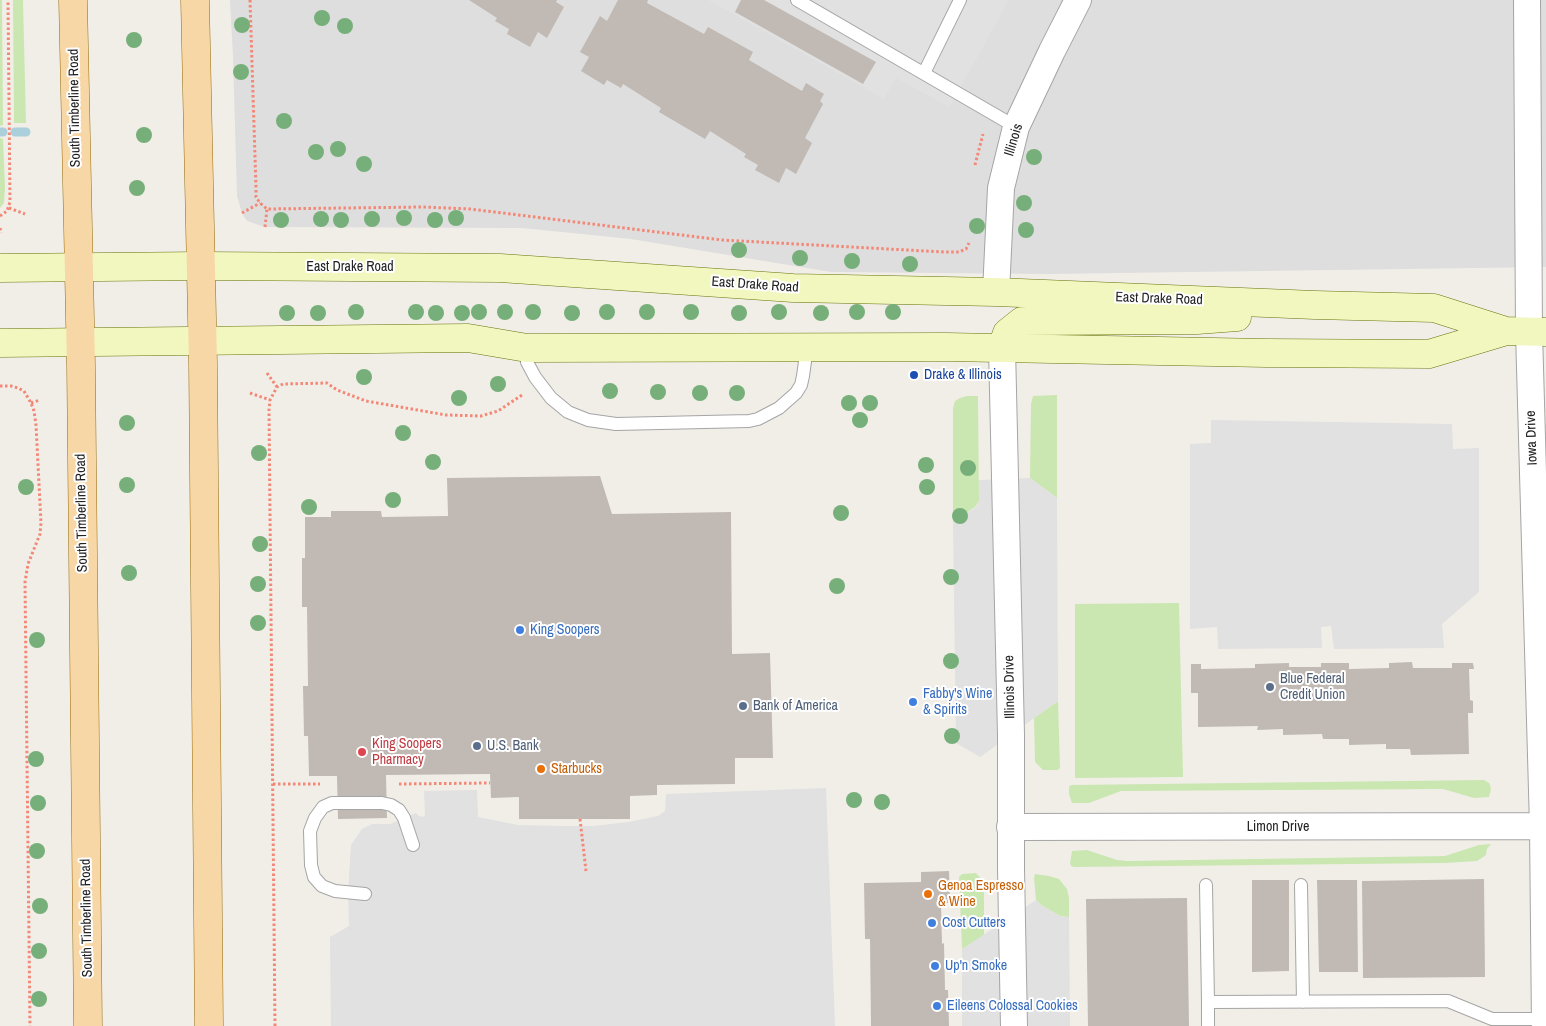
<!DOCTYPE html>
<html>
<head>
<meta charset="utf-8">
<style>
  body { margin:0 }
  canvas { display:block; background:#f1eee8 }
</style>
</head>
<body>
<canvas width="1546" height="1026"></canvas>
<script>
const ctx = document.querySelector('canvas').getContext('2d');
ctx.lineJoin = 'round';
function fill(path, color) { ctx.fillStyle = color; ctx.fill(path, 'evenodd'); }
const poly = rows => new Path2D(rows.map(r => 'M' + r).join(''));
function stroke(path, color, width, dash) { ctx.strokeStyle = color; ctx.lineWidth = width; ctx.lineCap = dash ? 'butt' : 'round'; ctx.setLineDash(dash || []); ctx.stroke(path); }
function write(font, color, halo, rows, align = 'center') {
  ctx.font = font + ' "Archivo Narrow",sans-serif'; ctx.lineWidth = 4; ctx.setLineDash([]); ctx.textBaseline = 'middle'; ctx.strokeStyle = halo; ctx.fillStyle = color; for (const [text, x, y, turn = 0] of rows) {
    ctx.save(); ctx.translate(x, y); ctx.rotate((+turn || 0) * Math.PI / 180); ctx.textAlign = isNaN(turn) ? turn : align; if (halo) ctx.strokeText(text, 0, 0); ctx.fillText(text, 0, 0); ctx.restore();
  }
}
fill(poly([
  [230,0,1546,0,1546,267,1049,274,831,272,631,239,522,228,265,227,247,221,242,213,237,196,233,57]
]), '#dfdede');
fill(poly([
  [0,0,2,0,3,125,0,126],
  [13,0,23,0,26,123,14,123],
  [0,138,3,139,5,187,4,203,0,208],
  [1057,395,1057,498,1030,478,1031,404,1033,396],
  [967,396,978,396,979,501,976,506,953,523,953,408,955,401,960,398],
  [1179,603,1183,777,1075,778,1075,604],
  [1058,701,1060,768,1058,770,1043,770,1035,762,1034,718],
  [1484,780,1489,783,1490,785,1491,789,1489,797,1474,798,1443,789,1121,791,1089,803,1072,803,1069,794,1069,787,1071,785],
  [1491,844,1487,849,1486,855,1477,861,1445,863,1074,867,1071,866,1070,863,1072,851,1087,850,1117,860,1127,861,1445,856,1479,845],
  [976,873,984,882,984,936,962,949,959,877,962,874],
  [1035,874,1049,876,1059,879,1067,889,1069,898,1069,917,1060,916,1041,905,1036,900,1034,878]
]), '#cae7b1');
fill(poly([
  [708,0,1009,0,950,107,896,78,884,99],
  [1211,420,1452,424,1453,449,1479,448,1479,592,1442,624,1444,648,1334,649,1331,626,1321,627,1322,648,1218,649,1217,627,1190,629,1190,444,1211,443],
  [1030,478,1057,498,1058,701,980,757,956,743,953,523,977,506,979,501,979,480],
  [826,788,835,1026,331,1026,330,937,349,926,348,893,351,845,362,829,372,824,390,824,416,813,419,816,423,817,425,815,424,791,477,790,478,817,518,825,566,826,593,826,629,822,658,816,665,811,666,794],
  [1036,900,1041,905,1060,916,1069,917,1070,1026,962,1026,962,949]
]), '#e1e1e1');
stroke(poly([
  [0,132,3,132],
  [15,132,26,132]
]), '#abcfdb', 9);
fill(poly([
  [469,0,557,0,556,2,564,7,547,38,538,32,530,47,507,34,509,29,495,21,497,18],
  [618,0,648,0,647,3,704,34,708,27,753,52,749,60,802,91,806,83,824,94,820,101,823,104,805,138,812,143,796,174,786,168,779,183,755,170,758,165,744,157,746,154,710,131,705,139,659,112,661,108,623,84,621,88,607,80,604,85,581,71,589,57,580,52,600,16,607,21],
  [741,0,764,0,876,62,863,84,735,12],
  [600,476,612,514,731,512,732,654,770,653,773,758,735,758,735,784,657,785,657,795,630,796,630,819,519,819,519,797,491,798,490,774,386,775,387,818,338,819,337,776,309,776,308,736,304,736,303,686,308,686,307,607,302,607,302,558,305,558,305,517,331,517,331,511,381,511,382,517,448,516,447,478],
  [1412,662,1413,668,1452,668,1452,663,1473,663,1474,669,1469,669,1470,700,1473,701,1473,713,1468,713,1469,754,1411,755,1410,749,1386,749,1386,744,1349,745,1349,739,1323,739,1322,734,1283,735,1283,729,1257,730,1258,726,1198,727,1198,693,1191,693,1191,664,1201,664,1201,669,1255,668,1255,664,1289,663,1289,667,1321,667,1321,663,1349,663,1349,669,1389,668,1389,663],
  [949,871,950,903,941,903,942,944,944,943,945,990,948,990,949,1026,871,1026,870,939,865,939,864,883,921,882,921,872],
  [1484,879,1485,977,1363,978,1362,881],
  [1252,880,1289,880,1289,971,1252,972],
  [1317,880,1357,880,1358,972,1319,972],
  [1187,898,1189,1026,1088,1026,1086,899]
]), '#c1bab4');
const service = poly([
  [797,0,1016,127],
  [924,73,960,0],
  [527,348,527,362,535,377,551,398,568,412,588,420,616,424,749,421,758,419,779,408,796,393,801,385,803,376,807,347],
  [1206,885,1208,1002],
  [1301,885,1303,1002],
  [365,894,335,891,322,886,314,877,311,865,310,831,315,818,323,807,332,803,382,803,391,805,399,810,404,818,413,845],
  [1208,1026,1208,1002,1448,1001,1492,1019,1544,1019]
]);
const minor = poly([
  [1527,0,1529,332,1543,826,1545,1026],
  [996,292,1001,188,1016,127,1052,51,1078,0],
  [1002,348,1011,735,1011,869,1014,1026],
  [1010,827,1546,826]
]);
const secondary = poly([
  [0,268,201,266,500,268,793,288,996,292,1315,305,1434,308,1506,331,1546,332],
  [0,343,468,338,527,348,946,347,1266,353,1429,354,1506,331],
  [1002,348,1007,333,1022,321,1197,320,1237,317]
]);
const primary = poly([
  [73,0,81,365,88,1026],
  [195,0,203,363,209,1026]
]);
stroke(service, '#a5a5a5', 14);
stroke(minor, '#a5a5a5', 28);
stroke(secondary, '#66740b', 29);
stroke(primary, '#956b08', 29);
stroke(poly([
  [250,0,256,188,256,197,260,203,267,209,423,207,470,209,722,240,944,252,959,252,966,249,969,243],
  [975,165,983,134],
  [9,208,25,214],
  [242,213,260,203],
  [0,216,7,211,10,202,8,0],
  [265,227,267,209],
  [0,228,1,233],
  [267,373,277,387],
  [0,386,11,386,18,388,24,391,31,403,34,411,36,425,41,523,40,534,28,564,25,582,30,1026],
  [250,393,270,400],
  [31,403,40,400],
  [273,784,320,784],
  [399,784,490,783],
  [580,819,586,871],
  [275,1026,269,410,270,400,277,387,283,384,327,383,337,390,366,401,446,415,481,416,498,411,522,395]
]), '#f38877', 3, [2.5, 2.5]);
stroke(service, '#fff', 12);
stroke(minor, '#fff', 26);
stroke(secondary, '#f2f7c0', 28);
stroke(primary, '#f7d7a6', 28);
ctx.fillStyle = '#76af79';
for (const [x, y] of [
  [322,18],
  [242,25],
  [345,26],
  [134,40],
  [241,72],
  [284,121],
  [144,135],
  [338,149],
  [316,152],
  [1034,157],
  [364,164],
  [137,188],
  [1024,203],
  [404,218],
  [456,218],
  [321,219],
  [372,219],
  [281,220],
  [341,220],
  [435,220],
  [977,226],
  [1026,230],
  [739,250],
  [800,258],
  [852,261],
  [910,264],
  [356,312],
  [416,312],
  [479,312],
  [505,312],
  [533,312],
  [607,312],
  [647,312],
  [691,312],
  [779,312],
  [857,312],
  [893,312],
  [287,313],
  [318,313],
  [436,313],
  [462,313],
  [572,313],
  [739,313],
  [821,313],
  [364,377],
  [498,384],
  [610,391],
  [658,392],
  [700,393],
  [737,393],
  [459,398],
  [849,403],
  [870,403],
  [860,420],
  [127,423],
  [403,433],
  [259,453],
  [433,462],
  [926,465],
  [968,468],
  [127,485],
  [26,487],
  [927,487],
  [393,500],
  [309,507],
  [841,513],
  [960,516],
  [260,544],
  [129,573],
  [951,577],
  [258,584],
  [837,586],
  [258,623],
  [37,640],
  [951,661],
  [952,736],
  [36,759],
  [854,800],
  [882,802],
  [38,803],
  [37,851],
  [40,906],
  [39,951],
  [39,999]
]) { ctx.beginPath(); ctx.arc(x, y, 8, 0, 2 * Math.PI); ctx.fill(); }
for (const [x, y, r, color] of [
  [914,375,5,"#1a4fb4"],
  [520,630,5,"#3f7fe0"],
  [1270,687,5,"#5c6f8a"],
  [913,702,5,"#3f7fe0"],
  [743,706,5,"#5c6f8a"],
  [477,746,5,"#5c6f8a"],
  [362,752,5,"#e0444e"],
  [541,769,5,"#e8710a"],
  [928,894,5,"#e8710a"],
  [932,923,5,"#3f7fe0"],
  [935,966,5,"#3f7fe0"],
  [937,1006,5,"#3f7fe0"]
]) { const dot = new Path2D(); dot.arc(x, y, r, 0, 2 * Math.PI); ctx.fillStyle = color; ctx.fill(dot); stroke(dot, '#fff', 2); }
write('14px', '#212121', '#fff', [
  ["South Timberline Road",75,108,-91],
  ["Illinois",1014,140,-73],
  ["East Drake Road",350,267],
  ["East Drake Road",755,285,4],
  ["East Drake Road",1159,299,2],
  ["Iowa Drive",1532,438,-92],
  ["South Timberline Road",82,513,-91],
  ["Illinois Drive",1010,687,-91],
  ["Limon Drive",1278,827],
  ["South Timberline Road",87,918,-91]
]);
write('14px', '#164399', '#fff', [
  ["Drake & Illinois",924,375]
], 'left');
write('14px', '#366cbe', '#fff', [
  ["King Soopers",530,630],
  ["Fabby's Wine",923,694],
  ["& Spirits",923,710],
  ["Cost Cutters",942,923],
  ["Up'n Smoke",945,966],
  ["Eileens Colossal Cookies",947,1006]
], 'left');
write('14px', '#4e5e75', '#fff', [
  ["Blue Federal",1280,679],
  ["Credit Union",1280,695],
  ["Bank of America",753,706],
  ["U.S. Bank",487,746]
], 'left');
write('14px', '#be3a42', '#fff', [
  ["King Soopers",372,744],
  ["Pharmacy",372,760]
], 'left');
write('14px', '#c56008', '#fff', [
  ["Starbucks",551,769],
  ["Genoa Espresso",938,886],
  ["& Wine",938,902]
], 'left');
</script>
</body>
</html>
